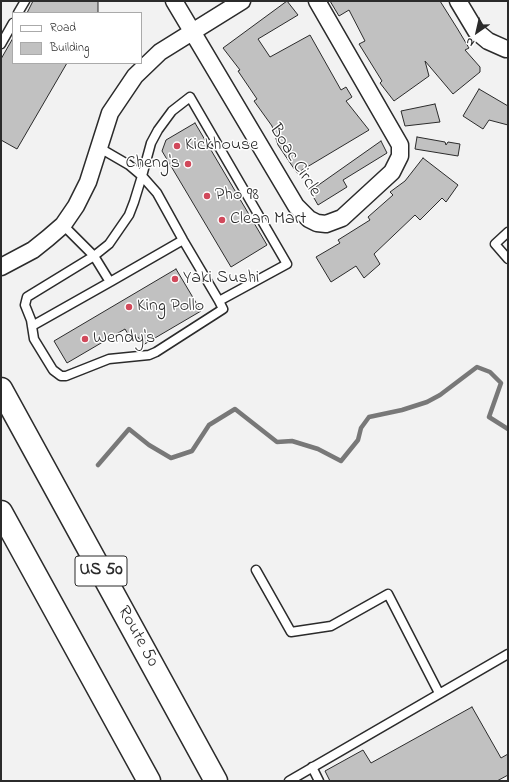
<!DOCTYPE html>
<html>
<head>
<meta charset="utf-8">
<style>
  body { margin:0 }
  #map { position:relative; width:509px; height:782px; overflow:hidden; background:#f2f2f2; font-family:"Indie Flower",sans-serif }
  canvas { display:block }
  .frame { position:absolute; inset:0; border:2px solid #2b2b2b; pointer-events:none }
  .legend { position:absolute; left:12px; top:12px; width:130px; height:52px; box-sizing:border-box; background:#fff; border:1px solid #aaa; margin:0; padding:5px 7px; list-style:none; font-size:12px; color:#2b2b2b }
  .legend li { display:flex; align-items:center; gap:8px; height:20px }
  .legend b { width:20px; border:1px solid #aaa }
  .north { position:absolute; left:457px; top:12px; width:40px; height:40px; -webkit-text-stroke:3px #fff; paint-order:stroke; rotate:214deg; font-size:11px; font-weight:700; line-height:16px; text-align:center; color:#2b2b2b }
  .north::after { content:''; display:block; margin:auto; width:14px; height:18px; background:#2b2b2b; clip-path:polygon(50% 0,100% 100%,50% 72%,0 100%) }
</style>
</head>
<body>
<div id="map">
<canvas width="509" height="782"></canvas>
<div class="frame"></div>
<ul class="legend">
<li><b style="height:5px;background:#fff"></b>Road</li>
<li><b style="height:11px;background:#c1c1c1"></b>Building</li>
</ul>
<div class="north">N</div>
</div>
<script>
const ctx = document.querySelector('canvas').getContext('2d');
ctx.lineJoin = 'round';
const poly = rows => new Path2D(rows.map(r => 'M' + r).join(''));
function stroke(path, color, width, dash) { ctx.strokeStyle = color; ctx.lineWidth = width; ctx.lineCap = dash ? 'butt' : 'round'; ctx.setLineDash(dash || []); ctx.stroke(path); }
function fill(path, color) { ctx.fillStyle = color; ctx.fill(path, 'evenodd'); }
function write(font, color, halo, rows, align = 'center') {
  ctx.font = font + ' "Indie Flower",sans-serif'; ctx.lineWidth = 3; ctx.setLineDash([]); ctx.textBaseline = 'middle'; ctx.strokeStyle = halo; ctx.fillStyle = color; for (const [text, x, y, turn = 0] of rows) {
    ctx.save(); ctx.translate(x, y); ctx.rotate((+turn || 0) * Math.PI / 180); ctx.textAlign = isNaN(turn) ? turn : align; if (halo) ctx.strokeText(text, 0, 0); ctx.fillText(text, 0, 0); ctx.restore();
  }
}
stroke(poly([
  [98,465,129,429,149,445,171,458,192,451,209,425,235,409,277,442,292,441,318,449,341,461,358,440,361,428,369,417,402,410,427,402,440,395,477,367,490,372,501,383,489,417,508,429]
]), '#787878', 4.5);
const building = poly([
  [33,1,98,1,98,13,27,13,33,1],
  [287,1,298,15,258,39,270,57,310,35,341,90,346,87,352,97,346,101,369,130,297,173,278,145,272,126,254,101,257,99,238,71,240,70,223,48,287,1],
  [330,1,440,1,457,28,469,48,465,50,480,67,480,72,453,94,425,61,429,76,394,101,380,83,382,81,359,44,365,41,349,10,339,16,330,1],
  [13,38,13,63,67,63,17,149,1,140,1,59,13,38],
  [479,89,508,106,508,125,489,120,483,129,463,116,479,89],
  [435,104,440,122,405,126,401,111,435,104],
  [195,123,267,245,231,267,162,151,166,140,195,123],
  [417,137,445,142,446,145,448,142,460,144,458,156,415,149,417,137],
  [381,141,387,153,343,180,347,187,318,205,310,191,381,141],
  [423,158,458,185,446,202,442,198,420,220,415,215,374,254,380,264,364,278,356,266,331,282,316,257,340,243,338,240,370,220,368,217,393,195,390,192,405,181,423,158],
  [176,269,201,311,143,345,138,337,132,341,125,329,67,363,54,341,176,269],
  [472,707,501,758,508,754,508,775,497,781,330,781,325,771,363,750,371,763,472,707]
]);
fill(building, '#c1c1c1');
stroke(building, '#2b2b2b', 1);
const lane = poly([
  [18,13,25,1],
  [1,44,13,23],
  [98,147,129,165,142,176,157,193,183,240,219,301,223,309,156,352,149,355,109,359,66,376,61,376,53,370,34,339,31,320,25,305,27,297,94,256,109,244,129,215,134,202,142,176,151,143,158,130,172,111,190,97,287,264,219,301],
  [508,232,495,244,508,259],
  [110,282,183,240],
  [32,326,110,282,94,256,63,225],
  [256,570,291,632,331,626,388,594,439,693],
  [312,767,319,781],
  [289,781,508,654]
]);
const street = poly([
  [174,1,296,206,309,219,317,223,326,224,342,218,392,172,400,156,400,145,317,1],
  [458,1,476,31,488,41,506,49],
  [1,267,33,250,48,238,63,225,76,206,88,182,110,113,135,76,160,52,242,1]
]);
const highway = poly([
  [1,389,216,781],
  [1,512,149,781]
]);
stroke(lane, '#2b2b2b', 11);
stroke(street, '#2b2b2b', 19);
stroke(highway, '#2b2b2b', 25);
stroke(lane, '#fff', 8);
stroke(street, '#fff', 16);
stroke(highway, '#fff', 22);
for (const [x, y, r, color] of [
  [177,146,4,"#d1495b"],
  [188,164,4,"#d1495b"],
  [207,196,4,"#d1495b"],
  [222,220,4,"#d1495b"],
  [175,279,4,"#d1495b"],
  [129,307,4,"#d1495b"],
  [85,339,4,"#d1495b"]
]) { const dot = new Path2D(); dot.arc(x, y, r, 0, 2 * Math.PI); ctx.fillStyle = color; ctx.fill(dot); stroke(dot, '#fff', 1.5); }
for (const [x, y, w] of [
  [101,571,52]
]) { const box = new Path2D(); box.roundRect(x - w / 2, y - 15, w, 30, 3); ctx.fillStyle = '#fff'; ctx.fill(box); stroke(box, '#2b2b2b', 1); }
write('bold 17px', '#2b2b2b', null, [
  ["US 50",101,571]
]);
write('18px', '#2b2b2b', '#fff', [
  ["Kickhouse",185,146],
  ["Cheng's",180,164,"right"],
  ["Pho 98",215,196],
  ["Clean Mart",230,220],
  ["Yaki Sushi",183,279],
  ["King Pollo",137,307],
  ["Wendy's",93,339]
], 'left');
write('18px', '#2b2b2b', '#fff', [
  ["Boac Circle",294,161,58],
  ["Route 50",137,637,61]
]);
</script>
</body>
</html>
